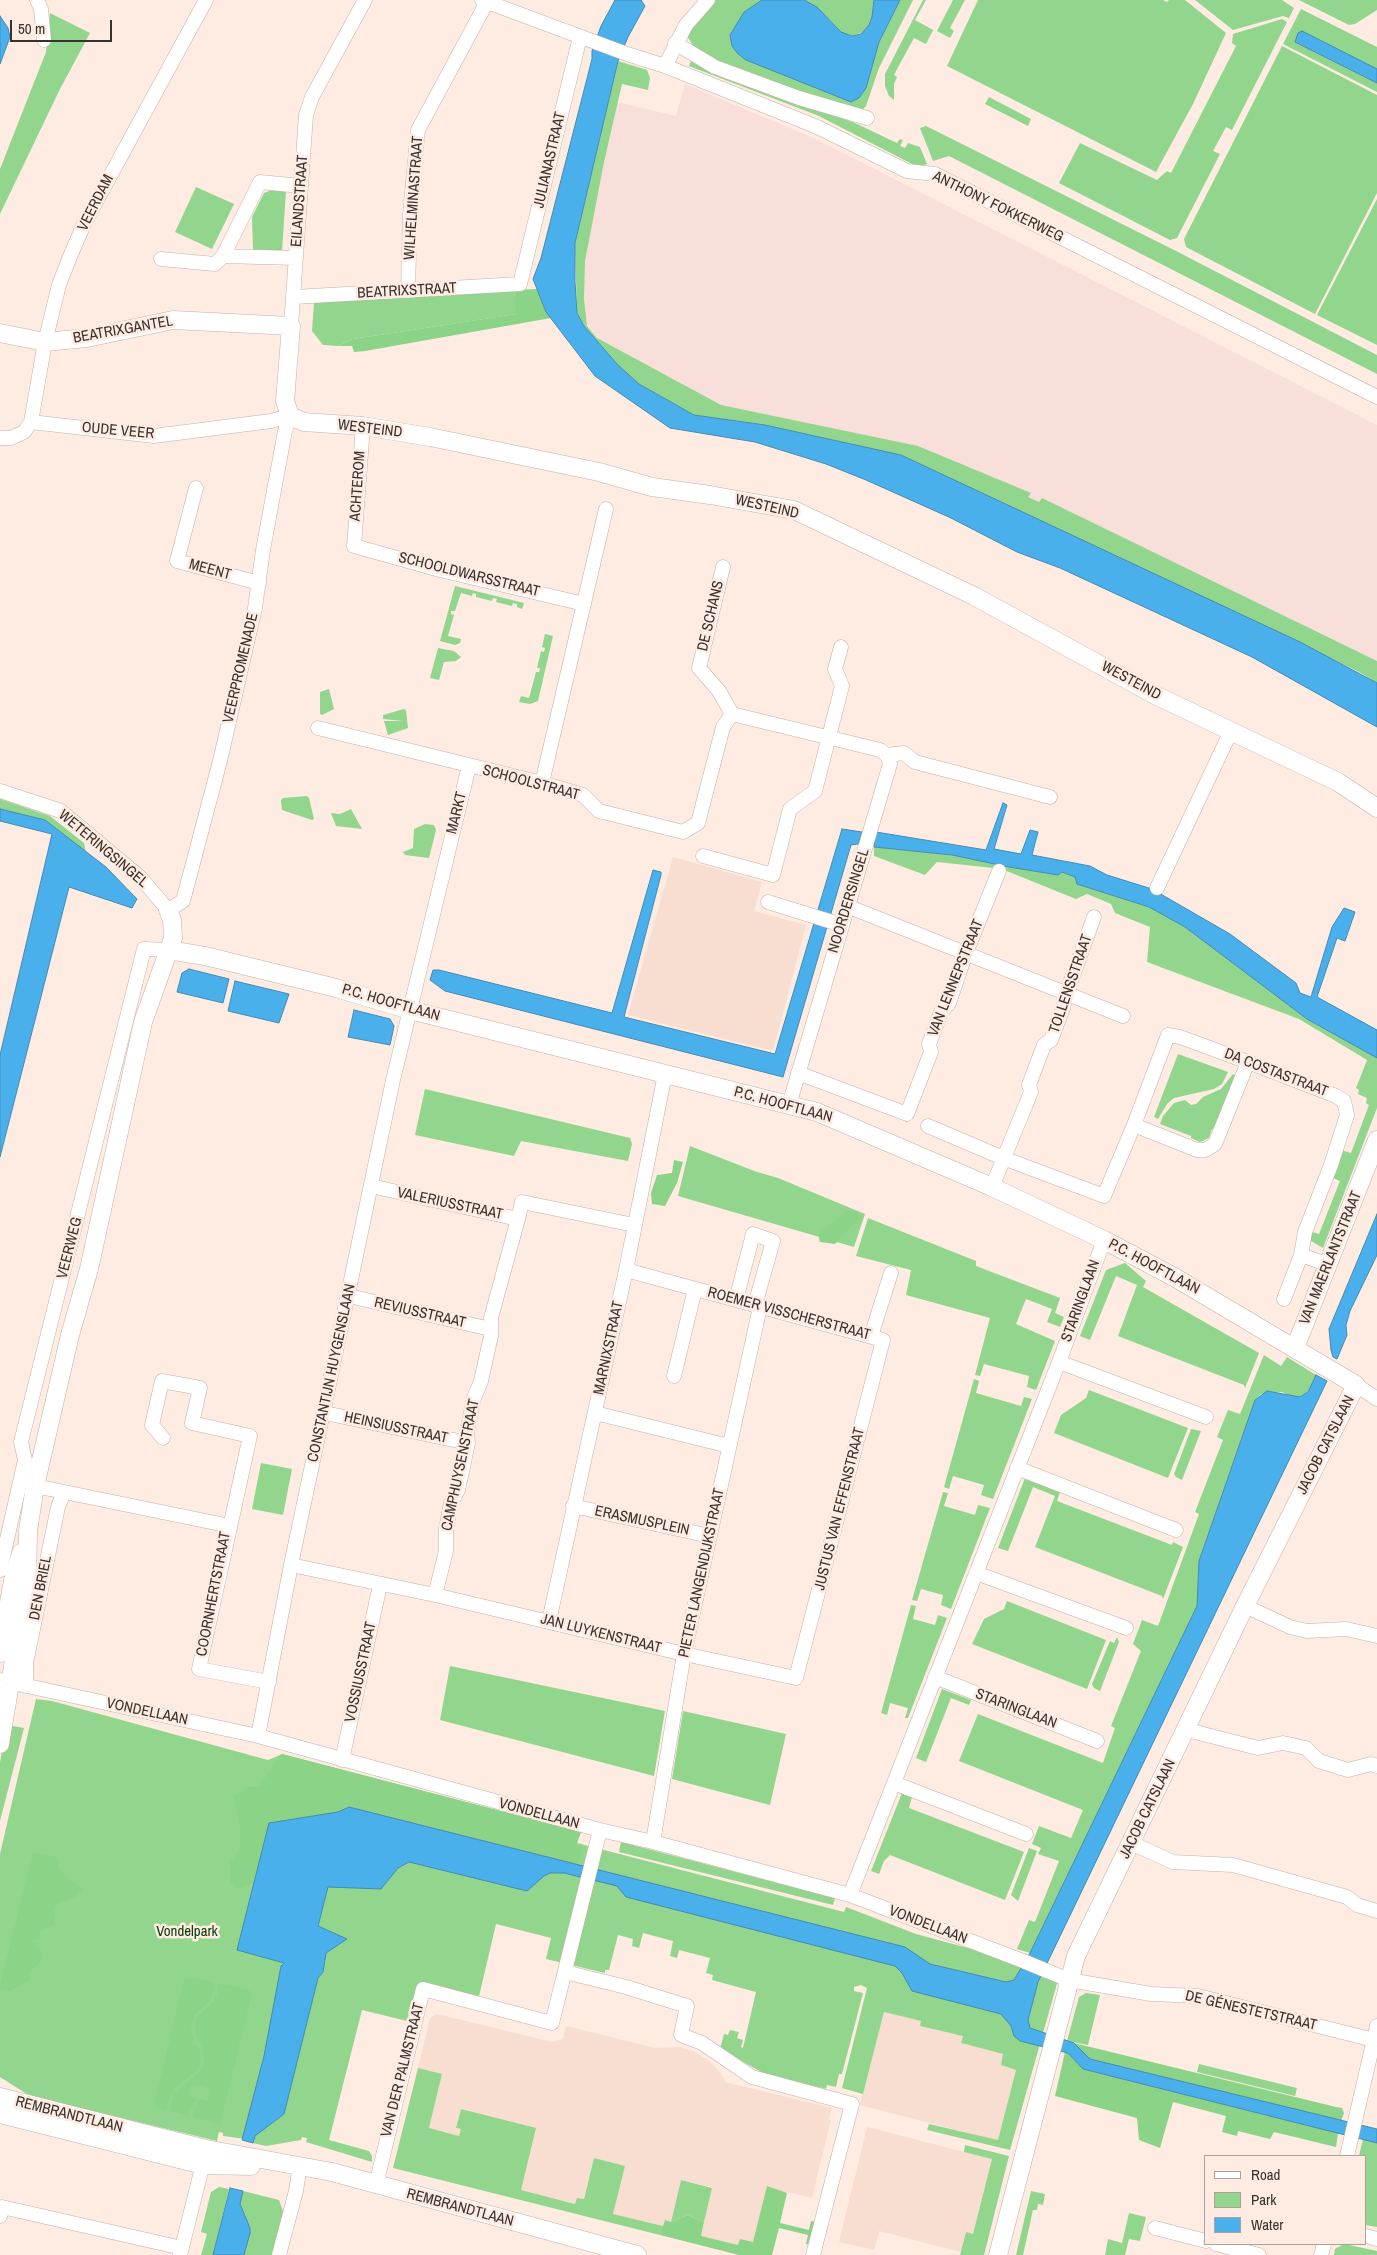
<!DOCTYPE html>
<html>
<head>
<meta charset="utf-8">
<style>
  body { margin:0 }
  #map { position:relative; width:1377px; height:2255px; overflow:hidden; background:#feebe1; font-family:"Archivo Narrow",sans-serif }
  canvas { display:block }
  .legend { position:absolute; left:1204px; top:2155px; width:162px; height:90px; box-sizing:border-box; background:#feebe1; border:1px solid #afa199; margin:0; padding:6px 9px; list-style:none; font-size:15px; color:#38312d }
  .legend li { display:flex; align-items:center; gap:10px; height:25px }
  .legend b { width:25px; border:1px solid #afa199 }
  .scale { position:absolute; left:10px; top:20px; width:102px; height:22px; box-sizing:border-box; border:2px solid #38312d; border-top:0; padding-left:6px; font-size:15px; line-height:18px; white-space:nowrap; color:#38312d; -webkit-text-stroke:4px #feebe1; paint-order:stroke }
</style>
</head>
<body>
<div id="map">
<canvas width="1377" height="2255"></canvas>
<ul class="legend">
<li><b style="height:6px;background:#fff"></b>Road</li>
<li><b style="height:14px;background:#92d68e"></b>Park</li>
<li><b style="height:14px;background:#49b0ec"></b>Water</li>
</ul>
<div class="scale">50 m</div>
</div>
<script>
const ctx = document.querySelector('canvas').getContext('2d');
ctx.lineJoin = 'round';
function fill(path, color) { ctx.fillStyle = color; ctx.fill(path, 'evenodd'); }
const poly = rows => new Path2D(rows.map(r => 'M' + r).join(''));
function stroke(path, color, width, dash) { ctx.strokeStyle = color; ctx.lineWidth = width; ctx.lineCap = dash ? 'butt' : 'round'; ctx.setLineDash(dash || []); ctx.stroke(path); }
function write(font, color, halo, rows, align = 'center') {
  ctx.font = font + ' "Archivo Narrow",sans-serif'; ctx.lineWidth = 5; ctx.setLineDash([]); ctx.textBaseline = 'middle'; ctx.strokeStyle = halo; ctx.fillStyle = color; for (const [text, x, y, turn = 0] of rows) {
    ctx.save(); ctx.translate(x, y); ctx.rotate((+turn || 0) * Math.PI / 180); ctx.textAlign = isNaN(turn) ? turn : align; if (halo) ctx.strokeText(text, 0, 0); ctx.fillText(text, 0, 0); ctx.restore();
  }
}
fill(poly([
  [673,857,762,882,754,911,806,925,773,1051,628,1015],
  [884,2012,921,2021,921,2026,964,2036,961,2043,1003,2054,1016,2069,999,2141,860,2105],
  [437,2014,552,2042,563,2039,566,2026,655,2048,680,2047,695,2052,709,2061,721,2073,725,2082,832,2108,829,2119,831,2120,812,2198,786,2192,753,2242,738,2245,701,2236,712,2187,681,2180,671,2222,665,2220,663,2226,613,2214,625,2166,594,2158,583,2200,575,2204,520,2190,461,2109,456,2128,461,2129,460,2136,428,2128,442,2074,418,2068,430,2018],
  [867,2127,992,2159,973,2234,966,2232,961,2252,879,2231,874,2250,839,2242]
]), '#f8ded0');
fill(poly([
  [685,84,818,140,1377,425,1377,662,909,447,709,410,607,350,583,319,580,256,613,101,676,116]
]), '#f9dfda');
fill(poly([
  [715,0,762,0,744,12,730,35,732,46,741,57,851,101,863,93,879,42,900,0,913,0,879,68,866,106,862,110,746,75,696,50,687,36,689,26],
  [804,0,874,0,872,17,869,25,863,32,855,35,846,35,841,32,817,7],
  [923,0,926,0,915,20,933,30,926,44,914,38,909,47,894,75,897,77,894,84,894,100,889,96,885,86,885,74],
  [953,0,965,0,950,28,954,31,950,38,937,31],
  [978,0,1163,0,1167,2,1169,0,1185,0,1226,33,1193,104,1156,172,947,66],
  [1195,0,1282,0,1294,8,1289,18,1283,16,1233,30],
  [1299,0,1377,0,1377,10,1355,24,1349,25],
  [1301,9,1377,47,1377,92,1283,44],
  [50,13,90,33,60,89,0,214,0,169,46,52],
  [1282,19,1287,22,1232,130,1226,127,1213,151,1220,154,1177,238,1170,240,1059,183,1080,143,1157,180,1167,171,1171,173,1236,46,1232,43,1233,34],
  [1282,46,1377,95,1377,193,1315,314,1186,247,1184,239],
  [692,58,713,72,855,123,897,143,900,139,903,140,900,146,905,148,908,143,920,147,927,164,922,166,912,164,819,116,689,66],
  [618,61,647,70,650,78,648,90,622,84,604,162,585,261,584,299,587,326,597,338,721,405,918,446,1031,493,1028,497,1039,502,1042,498,1377,661,1377,683,1359,672,901,455,765,425,694,415,639,384,617,364,584,326,577,312,575,243],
  [989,97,1031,119,1028,126,985,104],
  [926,126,1178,252,1377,355,1377,374,949,156,933,161,920,128],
  [196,187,234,204,212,249,175,232],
  [272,190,286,191,282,251,253,250,252,217,264,193],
  [1377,199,1377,345,1317,315],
  [514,290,517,314,353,339,338,346,323,345,312,331,314,302],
  [455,586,524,603,522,609,517,607,517,604,513,603,512,606,496,602,497,599,493,598,492,601,476,597,476,594,473,593,472,596,461,593,455,611,451,611,451,614,454,615,448,636,461,639,460,643,455,645,440,641],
  [545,634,553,636,538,701,530,704,519,702,521,696,529,698,536,672,539,672,540,668,537,668,541,651,544,652,545,648,542,647],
  [438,648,454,651,461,657,456,661,444,662,439,680,430,678],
  [329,689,334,709,322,715,320,714,320,692],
  [404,709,406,710,408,728,388,735,384,721,403,721,383,719,383,715],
  [307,796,309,798,314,819,312,820,282,810,281,800,283,798],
  [0,799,50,816,84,843,86,853,45,820,0,809],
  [351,809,362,829,336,826,331,813,340,814],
  [425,824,434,825,436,830,429,858,405,855,403,852,413,848,414,829],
  [874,847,952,855,1009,867,1058,875,1062,872,1075,877,1077,884,1149,907,1185,927,1307,1019,1377,1058,1377,1108,1323,1248,1311,1241,1309,1231,1319,1234,1340,1181,1331,1177,1341,1150,1351,1153,1369,1105,1366,1103,1367,1098,1358,1094,1359,1090,1356,1088,1367,1060,1299,1019,1147,962,1150,927,1115,913,1111,904,1087,894,1076,899,1004,870,993,868,937,862,925,875,874,856],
  [1178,1054,1228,1072,1222,1084,1214,1089,1174,1098,1167,1104,1158,1119,1154,1117],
  [1233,1074,1237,1076,1215,1130,1212,1129,1209,1138,1200,1142,1191,1138,1191,1136,1160,1124,1163,1116,1174,1103,1185,1100,1191,1105,1196,1104,1203,1097,1221,1089],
  [425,1089,630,1138,632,1144,628,1161,521,1141,514,1156,415,1135],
  [690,1146,757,1172,778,1178,865,1214,854,1247,678,1196],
  [868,1218,976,1261,976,1266,1060,1298,1055,1313,1064,1317,1060,1327,1047,1322,1052,1309,1026,1299,1016,1324,1055,1341,1036,1390,1027,1387,1029,1376,984,1364,980,1376,975,1375,990,1318,906,1295,911,1270,856,1256],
  [1125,1263,1146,1281,1143,1287,1259,1353,1245,1388,1244,1385,1118,1336,1137,1285,1116,1276,1090,1340,1080,1336,1106,1270],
  [1264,1355,1281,1366,1287,1357,1316,1375,1308,1392,1300,1397,1292,1397,1282,1392,1261,1394,1255,1400,1199,1561,1197,1606,1030,1953,1017,1949,1029,1920,1035,1922,1059,1861,1038,1854,1041,1848,1032,1844,1039,1826,1071,1838,1083,1810,959,1761,978,1714,1103,1763,1115,1728,1111,1726,1141,1651,1133,1644,1142,1620,1158,1626,1199,1514,1195,1512,1223,1440,1217,1437,1228,1410,1240,1414],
  [974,1379,979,1381,976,1393,1021,1406,1024,1397,1032,1399,993,1499,981,1495,984,1485,953,1476,949,1489,944,1487],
  [1089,1390,1188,1428,1168,1478,1054,1433,1061,1415,1086,1398],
  [1191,1429,1201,1431,1182,1480,1176,1477,1174,1474],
  [261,1463,292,1469,283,1515,252,1509],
  [1025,1478,1060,1492,1057,1501,1172,1545,1173,1542,1183,1547,1163,1599,1162,1596,1035,1547,1055,1496,1033,1487,1008,1551,998,1548],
  [943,1492,948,1493,944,1506,975,1515,978,1505,990,1508,951,1609,941,1605,943,1595,921,1589,917,1601,912,1600],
  [1007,1601,1106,1640,1087,1689,972,1644,984,1619,1004,1609],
  [911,1605,916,1606,913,1619,935,1625,938,1615,947,1618,908,1718,905,1718,908,1708,890,1703,887,1715,881,1713],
  [1117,1637,1119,1642,1100,1691,1094,1688,1092,1684,1110,1641,1114,1643],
  [450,1666,665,1711,654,1776,440,1720],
  [942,1689,971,1700,969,1705,951,1698,926,1762,916,1758],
  [36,1699,52,1701,268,1760,282,1754,581,1832,577,1843,844,1912,846,1907,916,1934,1060,1973,1010,2150,927,2130,929,2124,998,2140,1016,2070,1001,2065,1003,2054,961,2043,963,2036,920,2026,921,2021,884,2012,863,2094,842,2088,867,1988,861,1985,854,1987,854,1991,863,1993,842,2074,839,2074,836,2087,827,2085,826,2089,765,2074,720,2049,724,2034,728,2035,730,2030,739,2032,737,2038,743,2040,741,2047,743,2048,756,1992,712,1980,713,1975,706,1973,710,1958,679,1950,677,1958,670,1956,673,1941,643,1933,639,1948,632,1946,633,1939,618,1935,609,1970,605,1970,605,1973,546,1959,551,1938,496,1924,477,2005,421,1993,418,2001,412,2000,407,2021,362,2010,329,2140,369,2151,372,2156,372,2162,306,2142,307,2138,302,2137,301,2140,266,2146,253,2143,254,2140,223,2136,223,2133,219,2132,217,2141,30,2096,0,2077,0,1854],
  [683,1711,786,1734,770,1805,672,1779],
  [7,1725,24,1728,0,1821,0,1762],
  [902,1793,912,1797,909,1808,1024,1852,1005,1900,890,1855,884,1861,879,1874,871,1871],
  [621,1842,835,1898,833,1905,619,1852],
  [1029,1848,1037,1851,1018,1901,1011,1895],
  [1086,1993,1100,1995,1088,2045,1067,2041,1079,1997],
  [1199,2064,1297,2088,1295,2096,1197,2072],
  [418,2068,442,2074,429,2128,459,2136,461,2129,456,2128,461,2109,536,2128,521,2190,575,2204,577,2198,584,2199,594,2158,625,2166,613,2214,663,2226,660,2235,393,2168],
  [1363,2139,1377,2143,1377,2227,1366,2225,1366,2156,1359,2156],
  [965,2145,1009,2156,984,2255,960,2255,966,2232,973,2234,992,2159,964,2152],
  [681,2180,712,2188,704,2222,688,2215,671,2222],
  [219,2187,229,2189,213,2255,201,2255,207,2234,201,2232,211,2192],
  [243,2191,279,2200,284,2214,274,2255,244,2255,250,2233,240,2204],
  [1031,2191,1045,2194,1043,2205,1038,2204,1037,2210,1033,2210,1023,2255,1016,2255],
  [1129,2213,1146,2217,1140,2241,1129,2239,1125,2255,1105,2255,1108,2239,1122,2243],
  [1344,2244,1377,2251,1377,2255,1334,2255,1335,2249]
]), '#92d68e');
fill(poly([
  [537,289,546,312,551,318,365,351,354,352,352,346,338,346,353,339,516,314,514,290],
  [674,1160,683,1162,677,1183,665,1206,652,1204,651,1193,657,1175,672,1173],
  [848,1210,856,1212,860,1217,835,1244,820,1242,818,1234],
  [282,1754,581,1832,576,1845,582,1847,578,1864,349,1807,338,1812,269,1823,253,1883,237,1889,230,1882,230,1863,240,1848,240,1829,234,1796,248,1787,260,1787,264,1779],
  [33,1852,56,1857,60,1871,82,1889,75,1898,53,1906,55,1924,40,1930,40,1938,32,1941,40,1949,43,1959,30,1972,31,1979,9,1991,0,1989,0,1985],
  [185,1976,214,1982,214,1989,210,2001,195,2014,191,2028,194,2039,191,2041,194,2046,197,2045,200,2051,200,2065,196,2071,175,2087,170,2096,166,2110,155,2107,154,2104],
  [218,1983,249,1990,252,1994,220,2124,192,2117,200,2099,208,2101,211,2089,191,2084,188,2096,196,2098,188,2116,170,2111,175,2093,201,2071,204,2065,203,2050,196,2035,195,2022,198,2016,213,2002,217,1996],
  [1074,2043,1336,2107,1342,2108,1344,2113,1341,2121,1090,2059],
  [1065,2052,1068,2053,1083,2069,1338,2133,1336,2147,1274,2132,1270,2139,1238,2131,1237,2136,1222,2132,1226,2116,1173,2102,1160,2148,1139,2140,1137,2118,1055,2096],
  [767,2186,787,2193,780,2223,809,2230,811,2221,816,2222,810,2245,806,2244,808,2235,779,2228,772,2255,739,2255,660,2235,665,2220,671,2222,688,2215,704,2222,701,2236,738,2245,740,2239,753,2242]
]), '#8bd387');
const water = poly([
  [615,0,641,0,645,6,628,37,618,61,575,243,575,282,577,313,584,326,617,364,639,384,694,415,765,425,901,455,1300,642,1377,683,1377,727,1252,657,1060,568,1017,552,951,518,866,480,826,464,755,442,670,428,595,376,546,312,533,279,541,258,592,59,592,51,601,26,615,0],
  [762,0,804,0,817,7,841,32,852,36,861,34,869,25,872,17,874,0,900,0,879,42,866,88,859,98,851,102,746,60,738,54,732,46,730,35,744,12,762,0],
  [0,16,8,28,10,37,0,64,0,16],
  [1302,31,1377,69,1377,83,1295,42,1298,33,1302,31],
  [1003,803,1007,805,994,849,1021,854,1030,830,1038,832,1032,855,1090,866,1107,875,1152,889,1230,934,1296,983,1300,993,1311,997,1332,927,1344,908,1355,912,1345,941,1337,938,1317,997,1377,1030,1377,1058,1307,1019,1185,927,1149,907,1077,884,1075,877,1062,872,1058,875,1009,867,952,855,874,847,876,832,986,850,1003,803],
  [0,809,45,820,106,867,137,899,132,908,69,887,0,1157,0,1055,52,834,0,821,0,809],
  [842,829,862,832,858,844,851,845,783,1077,445,991,430,980,433,970,439,970,612,1013,653,870,661,872,661,875,624,1017,775,1054,842,829],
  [189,969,229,979,223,1003,177,992,182,973,189,969],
  [235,981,289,994,279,1023,228,1011,235,981],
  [354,1010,390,1019,394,1026,390,1045,348,1037,354,1010],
  [1377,1214,1377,1255,1350,1311,1346,1325,1347,1335,1337,1359,1333,1357,1331,1350,1329,1329,1377,1214],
  [1316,1375,1327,1381,1038,1982,1028,2020,1030,2028,1074,2043,1090,2059,1377,2129,1377,2143,1083,2069,1068,2053,1020,2041,1014,2036,1011,2026,1001,2014,912,1991,902,1973,895,1966,883,1963,626,1897,617,1886,564,1873,550,1873,544,1876,527,1891,409,1862,398,1868,381,1889,328,1887,318,1926,347,1939,326,1953,323,1972,318,1978,284,2114,255,2136,253,2143,242,2140,264,2056,281,1966,284,1963,237,1950,269,1823,338,1812,349,1807,905,1947,930,1964,1006,1982,1014,1980,1030,1953,1197,1606,1199,1561,1255,1400,1267,1391,1300,1397,1308,1392,1316,1375],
  [230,2188,243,2191,240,2204,250,2228,250,2233,244,2255,213,2255,230,2188]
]);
fill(water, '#49b0ec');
stroke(water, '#448ab3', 1);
const minor = poly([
  [37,0,41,9,44,40],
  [482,0,627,54,665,66,815,126,907,171,935,174,1377,397],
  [675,43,715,67,799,98,867,118],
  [665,66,686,25,708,0],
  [223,256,260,182,301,186],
  [161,259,215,264,223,256,296,258],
  [408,291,410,214,418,130,487,2],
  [294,297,520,284,580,37],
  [291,326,306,115,312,97,365,0],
  [31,422,45,342,59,285,69,259,84,224,206,0],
  [31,422,154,436,271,421,290,416],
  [363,426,354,546,440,570,584,604],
  [0,438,11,438,24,432,31,422],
  [196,488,177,561,259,583],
  [723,567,699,668,719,691,732,714],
  [318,728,542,783,583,795,599,811,683,832,698,823,723,727,732,714,880,750,887,755,890,764,789,1105],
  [887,755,904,753,915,762,1050,797],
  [542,783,606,509],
  [0,791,61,811,141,878,168,910,183,901,220,761,255,608,263,550,285,431,290,416],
  [703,856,773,875,790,809,815,791,842,686,835,669,841,647],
  [1157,888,1231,731],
  [768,902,842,925],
  [847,906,1123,1016],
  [1248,1062,1215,1144,1205,1150,1197,1150,1134,1125,1168,1035,1180,1037,1248,1062,1336,1096,1344,1101,1347,1115,1331,1165,1305,1232,1301,1255,1284,1299],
  [798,1073,907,1114,931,1052,929,1044,941,1012,949,1003,966,953,999,871],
  [928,1126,1003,1158,1104,1196,1134,1125],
  [371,1186,518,1219,522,1202,634,1225],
  [992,1187,1031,1092,1029,1085,1044,1045,1051,1040,1063,1008,1067,992,1094,917],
  [1301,1255,1329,1265],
  [349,1296,490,1329],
  [736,1300,753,1234,773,1241,755,1305],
  [871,1336,891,1273],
  [1059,1362,1206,1417],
  [674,1376,695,1289],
  [1356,1385,1377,1399],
  [325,1413,468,1443],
  [595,1413,729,1446],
  [163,1438,152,1425,162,1381,200,1388,192,1423,250,1436,199,1669,269,1682],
  [1017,1468,1176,1530],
  [35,1486,230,1526],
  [573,1506,710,1536],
  [291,1565,435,1595,684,1654,796,1678,883,1340,626,1270],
  [0,1570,25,1460,21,1442,144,949,168,950],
  [976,1573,1126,1628],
  [435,1595,446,1551,446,1529,451,1503,458,1490,468,1443,467,1431,474,1398,481,1381,491,1336,491,1318,518,1219],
  [1245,1606,1290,1627,1307,1631,1346,1629,1377,1636],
  [549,1621,626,1270,665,1074],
  [935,1677,1097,1741],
  [0,1680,258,1736,600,1830,653,1842,850,1895,1023,1961,1069,1980,1151,1994,1198,1996,1374,2040],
  [26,1686,26,1663,58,1507,64,1492],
  [1187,1730,1258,1748,1283,1743,1306,1748,1319,1761,1348,1770,1371,1764,1377,1766],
  [258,1736,291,1565,393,1080,469,766],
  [342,1760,380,1585],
  [894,1783,1026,1834],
  [653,1842,684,1654,760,1307],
  [1131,1843,1173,1862,1233,1865,1347,1897,1357,1905,1377,1911],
  [850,1895,1059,1362,1104,1240],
  [565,1972,626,1987,687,2006,681,2035,702,2043,752,2077,852,2104,813,2255],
  [1347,2156,1377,2026],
  [376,2185,423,1989,552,2023,600,1830],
  [0,2216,2,2207,182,2248],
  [1155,2228,1206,2241],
  [1366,2236,1377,2239],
  [1216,2244,1259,2255],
  [180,2255,205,2156],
  [279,2255,296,2191,300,2165],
  [1321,2255,1324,2244]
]);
const tertiary = poly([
  [0,333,45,342,87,338,173,320,291,326,285,401,290,416,304,422,363,426,430,437,599,472,652,487,710,495,794,510,974,596,1155,695,1338,782,1377,808],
  [168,950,205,956,336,988,410,1010,817,1112,992,1187,1104,1240,1174,1277,1356,1385,1245,1606,1076,1956,998,2255],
  [1295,1348,1377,1140],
  [0,1653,13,1580,21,1553],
  [0,1744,27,1582,28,1531,35,1486,70,1335,89,1269,143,1022,173,938,172,920,168,910],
  [0,2097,206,2149,332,2172,637,2255],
  [0,2114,203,2165,251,2166]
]);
stroke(minor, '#c3b1a7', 15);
stroke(tertiary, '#c3b1a7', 19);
stroke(minor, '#fff', 14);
stroke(tertiary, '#fff', 18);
write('15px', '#38312d', '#feebe1', [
  ["JULIANASTRAAT",550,160,-77],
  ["WILHELMINASTRAAT",414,198,-86],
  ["EILANDSTRAAT",300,201,-86],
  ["VEERDAM",96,203,-63],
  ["ANTHONY FOKKERWEG",998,207,26],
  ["BEATRIXSTRAAT",407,291,-3],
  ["BEATRIXGANTEL",123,330,-10],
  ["WESTEIND",370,429,7],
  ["OUDE VEER",118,431,5],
  ["ACHTEROM",358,486,-86],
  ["WESTEIND",767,507,13],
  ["MEENT",210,570,15],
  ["SCHOOLDWARSSTRAAT",469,575,14],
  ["DE SCHANS",711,616,-77],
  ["VEERPROMENADE",241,668,-77],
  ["WESTEIND",1131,681,28],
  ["SCHOOLSTRAAT",531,783,15],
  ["MARKT",457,813,-76],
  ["WETERINGSINGEL",103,849,40],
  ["NOORDERSINGEL",849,901,-73],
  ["VAN LENNEPSTRAAT",956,978,-68],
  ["TOLLENSSTRAAT",1071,984,-71],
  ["P.C. HOOFTLAAN",391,1003,16],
  ["DA COSTASTRAAT",1276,1073,21],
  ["P.C. HOOFTLAAN",783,1105,15],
  ["VALERIUSSTRAAT",450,1204,12],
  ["VEERWEG",70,1248,-76],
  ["VAN MAERLANTSTRAAT",1331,1258,-68],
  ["P.C. HOOFTLAAN",1154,1267,28],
  ["STARINGLAAN",1081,1301,-70],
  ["REVIUSSTRAAT",420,1313,13],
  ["ROEMER VISSCHERSTRAAT",789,1314,15],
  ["MARNIXSTRAAT",609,1348,-78],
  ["CONSTANTIJN HUYGENSLAAN",332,1373,-78],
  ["HEINSIUSSTRAAT",396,1428,12],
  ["JACOB CATSLAAN",1326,1445,-63],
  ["CAMPHUYSENSTRAAT",461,1465,-78],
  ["JUSTUS VAN EFFENSTRAAT",840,1509,-76],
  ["ERASMUSPLEIN",642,1521,12],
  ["PIETER LANGENDIJKSTRAAT",702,1573,-78],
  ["DEN BRIEL",41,1588,-79],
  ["COORNHERTSTRAAT",214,1594,-79],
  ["JAN LUYKENSTRAAT",601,1634,14],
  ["VOSSIUSSTRAAT",361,1672,-78],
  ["STARINGLAAN",1016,1709,21],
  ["VONDELLAAN",147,1712,12],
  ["JACOB CATSLAAN",1148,1809,-64],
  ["VONDELLAAN",539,1814,15],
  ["VONDELLAAN",928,1925,21],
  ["DE GÉNESTETSTRAAT",1251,2011,13],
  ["VAN DER PALMSTRAAT",403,2070,-76],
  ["REMBRANDTLAAN",69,2115,14],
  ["REMBRANDTLAAN",460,2208,15]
]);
write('15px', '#063a07', '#feebe1', [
  ["Vondelpark",187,1932]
]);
</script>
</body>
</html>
